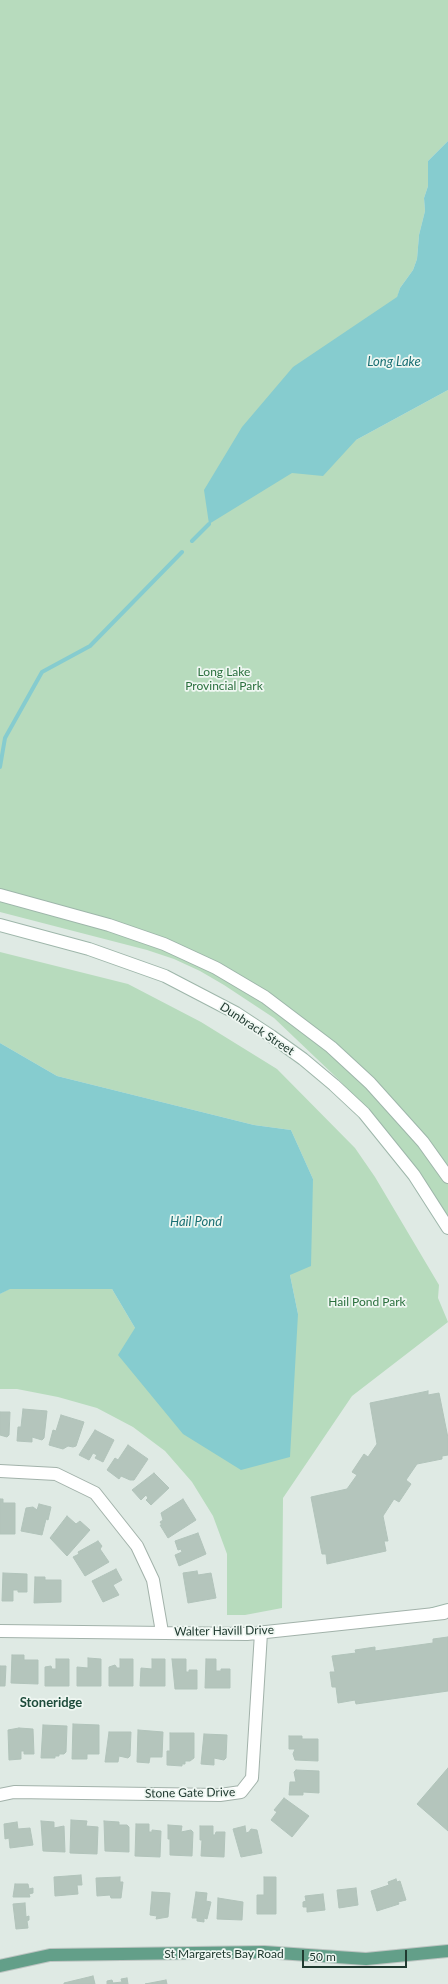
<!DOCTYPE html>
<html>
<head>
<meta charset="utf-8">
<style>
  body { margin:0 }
  #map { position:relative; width:448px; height:1984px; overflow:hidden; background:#dfeae4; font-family:Lato,sans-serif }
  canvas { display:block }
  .scale { position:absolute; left:302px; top:1950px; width:105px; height:18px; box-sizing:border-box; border:2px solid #203a30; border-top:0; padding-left:5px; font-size:12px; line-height:14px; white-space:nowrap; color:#203a30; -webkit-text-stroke:3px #eff7f2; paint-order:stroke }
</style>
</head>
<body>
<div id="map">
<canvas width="448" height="1984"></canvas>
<div class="scale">50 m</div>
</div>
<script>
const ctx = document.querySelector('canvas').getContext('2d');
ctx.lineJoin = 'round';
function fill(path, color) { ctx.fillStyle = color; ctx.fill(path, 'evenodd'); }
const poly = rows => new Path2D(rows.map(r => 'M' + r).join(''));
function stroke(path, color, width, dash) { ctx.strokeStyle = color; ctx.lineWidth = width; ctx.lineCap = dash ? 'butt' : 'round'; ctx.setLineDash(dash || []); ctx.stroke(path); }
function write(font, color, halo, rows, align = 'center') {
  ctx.font = font + ' Lato,sans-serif'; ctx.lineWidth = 3.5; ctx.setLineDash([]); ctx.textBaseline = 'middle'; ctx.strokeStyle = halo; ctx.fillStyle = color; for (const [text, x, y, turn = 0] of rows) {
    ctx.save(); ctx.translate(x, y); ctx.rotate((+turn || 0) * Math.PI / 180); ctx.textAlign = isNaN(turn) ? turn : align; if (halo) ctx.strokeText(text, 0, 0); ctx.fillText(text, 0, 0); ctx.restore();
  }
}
fill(poly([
  [0,0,448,0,448,141,428,161,428,186,424,198,425,211,419,235,417,259,413,270,400,288,356,440,448,390,448,1219,378,1121,337,1078,274,1018,224,985,200,971,174,959,147,950,0,912],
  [0,952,128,984,201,1022,277,1069,355,1148,375,1177,439,1285,438,1298,448,1322,352,1396,283,1498,282,1608,245,1615,227,1615,227,1554,213,1516,192,1482,165,1451,133,1427,97,1408,58,1397,17,1389,0,1389,0,1294,9,1289,112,1289,135,1328,298,1314,290,1275,313,1179,291,1130,254,1125,57,1076,0,1043]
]), '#b7dbbd');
fill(poly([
  [448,141,448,390,356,440,323,476,292,473,209,524,204,490,242,427,293,367,397,297,400,288,413,270,417,259,419,235,425,211,424,198,428,186,428,161],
  [0,1043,57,1076,254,1125,291,1130,313,1179,311,1266,290,1275,298,1314,290,1457,241,1470,183,1434,118,1355,135,1328,112,1289,10,1289,0,1294]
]), '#86cccf');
stroke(poly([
  [192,541,209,524],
  [0,767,5,738,42,672,90,646,182,552]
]), '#86cccf', 4);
const building = poly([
  [428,1391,428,1395,439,1393,448,1438,448,1455,442,1456,442,1459,417,1464,406,1480,411,1484,399,1502,394,1499,383,1516,388,1541,384,1541,386,1551,327,1564,326,1554,322,1554,311,1497,347,1489,357,1475,352,1472,364,1454,368,1457,377,1444,370,1403,428,1391],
  [23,1409,47,1411,44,1438,42,1440,32,1437,32,1442,17,1441,18,1427,21,1427,23,1409],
  [0,1412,10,1412,9,1435,7,1437,0,1435,0,1412],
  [61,1415,84,1422,76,1446,73,1447,68,1446,63,1449,49,1445,53,1430,56,1431,61,1415],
  [95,1430,114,1440,103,1462,95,1458,97,1455,93,1453,89,1460,79,1455,95,1430],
  [128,1445,148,1459,134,1480,130,1480,121,1476,119,1479,107,1470,115,1458,118,1460,128,1445],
  [154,1473,169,1488,151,1505,146,1500,148,1498,146,1495,141,1500,132,1490,154,1473],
  [0,1499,3,1499,3,1503,15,1503,15,1534,0,1534,0,1499],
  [183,1499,196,1520,168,1538,160,1525,162,1525,160,1522,163,1520,161,1513,183,1499],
  [39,1504,51,1507,48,1520,46,1519,42,1535,21,1531,26,1508,33,1507,37,1510,39,1504],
  [67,1516,76,1524,80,1521,90,1530,67,1556,50,1538,67,1516],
  [198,1533,206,1554,179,1566,175,1555,182,1552,181,1549,178,1550,175,1541,198,1533],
  [98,1541,102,1546,100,1549,109,1562,85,1576,73,1557,79,1554,78,1552,98,1541],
  [116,1569,122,1580,113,1585,119,1595,103,1602,92,1581,116,1569],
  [197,1571,198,1575,211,1573,216,1598,188,1603,183,1573,197,1571],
  [3,1573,27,1574,27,1592,18,1592,18,1590,13,1590,13,1601,2,1601,3,1573],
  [35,1577,45,1577,45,1580,61,1580,61,1602,34,1603,35,1577],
  [448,1637,448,1691,356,1704,355,1700,338,1703,336,1687,332,1687,330,1672,335,1672,332,1656,356,1653,355,1650,375,1647,375,1651,433,1643,433,1639,448,1637],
  [12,1655,24,1655,24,1660,38,1660,38,1684,11,1683,12,1655],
  [88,1658,101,1659,101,1686,77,1686,77,1667,88,1668,88,1658],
  [56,1659,69,1659,69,1686,45,1686,45,1667,51,1666,52,1669,56,1669,56,1659],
  [120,1659,133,1659,133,1686,109,1686,109,1667,115,1665,117,1668,120,1668,120,1659],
  [152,1659,165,1659,165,1686,140,1686,141,1668,152,1669,152,1659],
  [172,1659,186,1659,186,1672,189,1672,189,1670,197,1670,197,1689,175,1689,172,1659],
  [206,1659,216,1659,216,1671,221,1671,221,1669,230,1669,230,1688,205,1688,206,1659],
  [0,1666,6,1666,5,1686,0,1686,0,1666],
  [73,1724,99,1725,99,1754,87,1754,87,1759,72,1759,73,1724],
  [43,1725,67,1726,66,1752,64,1754,59,1754,59,1756,55,1756,55,1758,41,1758,43,1725],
  [19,1728,33,1729,34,1754,24,1754,24,1751,21,1751,21,1759,9,1760,8,1730,19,1728],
  [138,1730,163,1732,162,1757,150,1757,149,1763,137,1762,138,1730],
  [109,1732,131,1732,130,1756,128,1758,119,1756,118,1762,105,1762,109,1732],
  [170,1733,194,1733,194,1758,190,1761,185,1761,185,1764,182,1764,182,1766,167,1765,167,1751,170,1751,170,1733],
  [204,1734,227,1735,226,1758,224,1760,214,1758,214,1765,201,1764,204,1734],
  [289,1736,302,1736,302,1739,318,1739,318,1761,295,1760,293,1754,295,1749,289,1749,289,1736],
  [448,1768,448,1831,417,1804,448,1768],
  [296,1770,319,1771,319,1793,303,1792,303,1795,289,1795,290,1782,296,1782,294,1772,296,1770],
  [284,1798,309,1816,292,1837,271,1820,277,1812,274,1810,284,1798],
  [71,1820,87,1821,86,1826,98,1827,97,1854,70,1853,71,1820],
  [41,1821,54,1822,54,1828,64,1826,65,1852,43,1851,41,1821],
  [104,1821,119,1822,119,1825,127,1825,129,1827,129,1852,105,1851,104,1821],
  [17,1822,18,1829,30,1828,33,1845,10,1848,9,1838,5,1839,4,1824,17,1822],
  [136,1824,149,1824,149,1832,152,1832,152,1830,161,1831,160,1857,135,1856,136,1824],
  [168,1825,182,1826,181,1832,191,1830,193,1832,192,1856,170,1855,170,1839,168,1839,168,1825],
  [200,1826,213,1826,213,1835,215,1835,216,1832,225,1832,224,1857,201,1856,202,1840,200,1840,200,1826],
  [245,1826,246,1833,249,1832,251,1829,257,1830,262,1853,241,1857,233,1829,245,1826],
  [81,1875,82,1885,77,1885,78,1894,55,1896,54,1877,81,1875],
  [120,1877,120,1882,123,1882,121,1898,111,1898,110,1895,97,1896,96,1878,120,1877],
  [264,1877,276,1877,276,1914,257,1914,257,1895,264,1895,264,1877],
  [396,1879,397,1882,400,1881,406,1900,398,1902,399,1904,377,1911,371,1891,389,1885,388,1882,396,1879],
  [15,1884,28,1884,29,1889,33,1888,33,1893,29,1894,30,1897,13,1897,15,1884],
  [356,1888,358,1905,339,1908,337,1890,356,1888],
  [152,1892,170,1893,168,1917,156,1919,157,1916,150,1915,152,1892],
  [196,1892,207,1893,206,1901,211,1902,207,1919,204,1918,204,1922,197,1921,197,1918,192,1918,196,1892],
  [323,1894,325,1910,307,1912,307,1907,303,1907,303,1902,306,1901,305,1896,323,1894],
  [218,1898,243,1902,242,1920,217,1919,218,1898],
  [25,1903,26,1917,29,1916,29,1920,27,1921,28,1928,16,1929,13,1904,25,1903],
  [93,1976,95,1984,64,1984,64,1983,93,1976],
  [127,1978,128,1984,107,1984,107,1981,112,1980,113,1983,122,1982,121,1979,127,1978],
  [166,1980,167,1984,145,1984,166,1980]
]);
fill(building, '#b4c5bc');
stroke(building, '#b1c3ba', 1);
const minor = poly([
  [0,1471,56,1474,95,1493,137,1546,153,1580,162,1632],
  [0,1631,247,1634,444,1613],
  [0,1795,14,1792,220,1795,241,1792,252,1778,261,1633]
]);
const secondary = poly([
  [0,895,109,925,164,944,216,968,265,997,331,1047,370,1083,423,1142,448,1177],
  [0,925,89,949,165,976,236,1013,271,1036,303,1059,334,1085,364,1113,414,1175,448,1228],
  [433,1614,448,1610]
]);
const primary = poly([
  [0,1966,50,1955,264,1952,366,1959,448,1951]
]);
stroke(minor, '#a2b2aa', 14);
stroke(secondary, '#9eb6aa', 14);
stroke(primary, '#bcc4c1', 14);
stroke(minor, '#fff', 12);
stroke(secondary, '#fff', 12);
stroke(primary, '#639f89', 12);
write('12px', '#2b703e', '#eff7f2', [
  ["Long Lake",224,672],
  ["Provincial Park",224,686],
  ["Hail Pond Park",367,1302]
]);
write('12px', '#203a30', '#eff7f2', [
  ["Dunbrack Street",257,1029,33],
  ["Walter Havill Drive",224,1631,-1],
  ["Stone Gate Drive",190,1793,-1],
  ["St Margarets Bay Road",224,1954]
]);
write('italic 13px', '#1b7074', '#eff7f2', [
  ["Long Lake",394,362],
  ["Hail Pond",196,1222]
]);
write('bold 13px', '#1c4b3a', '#eff7f2', [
  ["Stoneridge",51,1703]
]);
</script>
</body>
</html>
